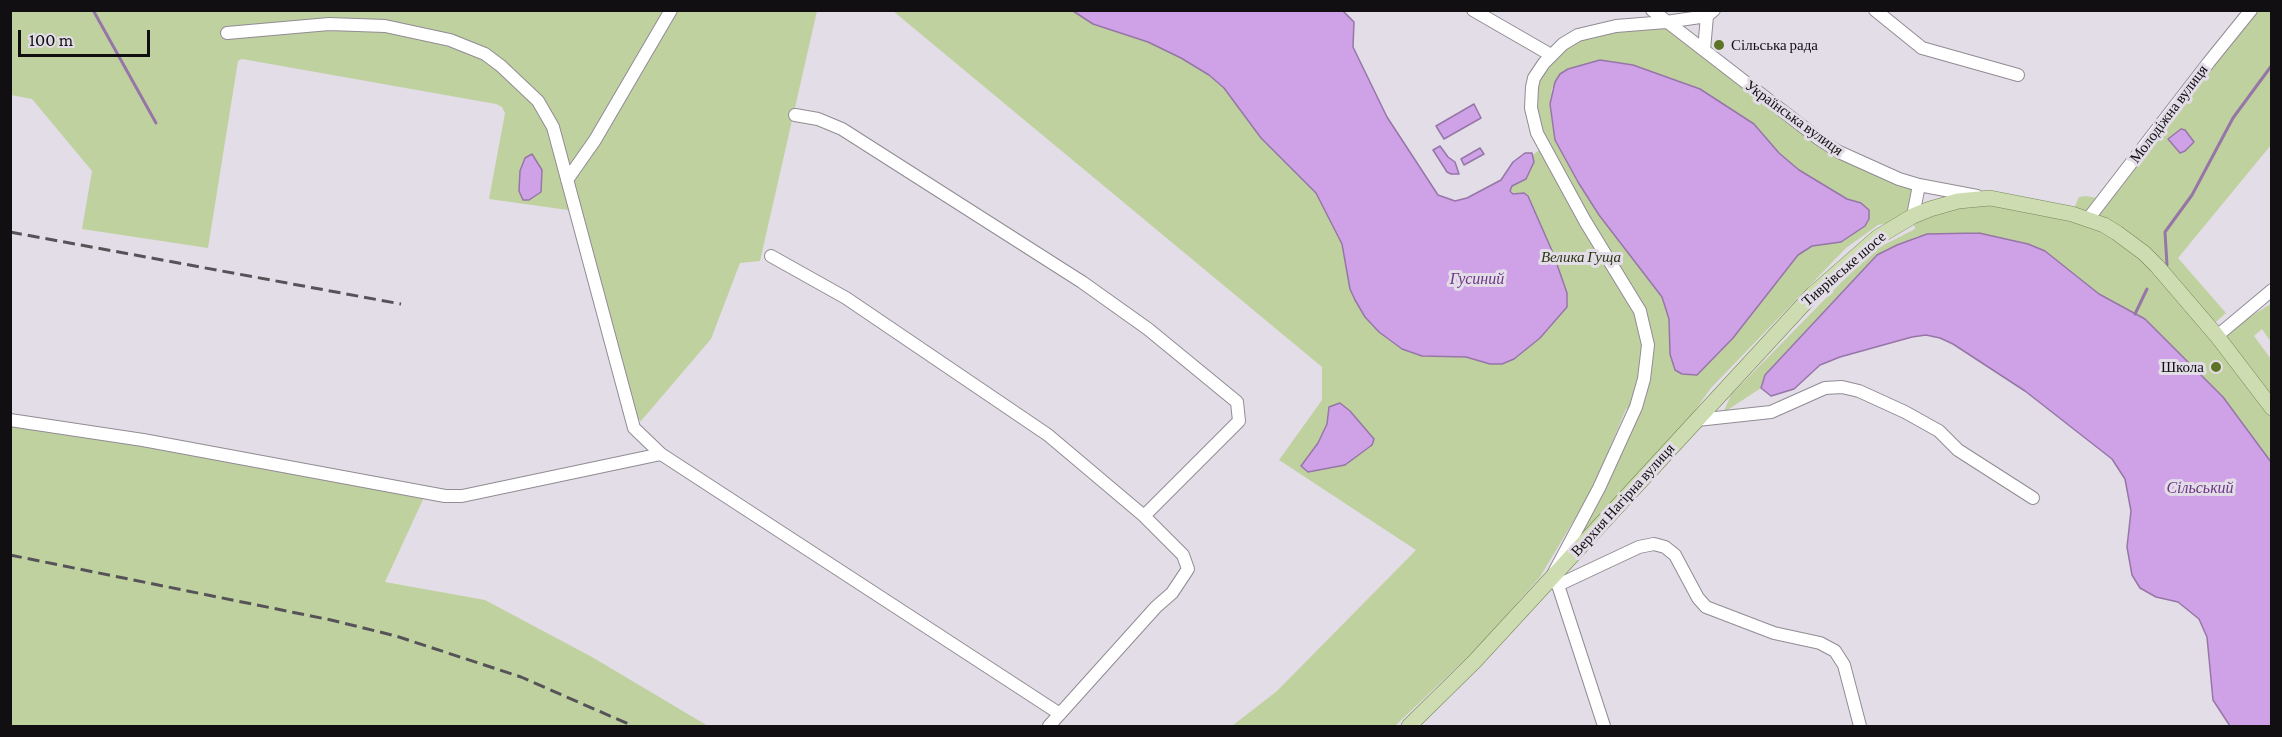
<!DOCTYPE html>
<html>
<head>
<meta charset="utf-8">
<style>
  body { margin:0 }
  #map { position:relative; width:2282px; height:737px; overflow:hidden; background:#e3dde7; font-family:"Crimson Pro",serif }
  canvas { display:block }
  .frame { position:absolute; inset:0; border:12px solid #110f12; pointer-events:none }
  .scale { position:absolute; left:18px; top:30px; width:132px; height:27px; box-sizing:border-box; border:3px solid #110f12; border-top:0; padding-left:8px; font-size:18px; line-height:21px; white-space:nowrap; color:#110f12; -webkit-text-stroke:4px #e3dde7; paint-order:stroke }
</style>
</head>
<body>
<div id="map">
<canvas width="2282" height="737"></canvas>
<div class="frame"></div>
<div class="scale">100 m</div>
</div>
<script>
const ctx = document.querySelector('canvas').getContext('2d');
ctx.lineJoin = 'round';
function fill(path, color) { ctx.fillStyle = color; ctx.fill(path, 'evenodd'); }
const poly = rows => new Path2D(rows.map(r => 'M' + r).join(''));
function stroke(path, color, width, dash) { ctx.strokeStyle = color; ctx.lineWidth = width; ctx.lineCap = dash ? 'butt' : 'round'; ctx.setLineDash(dash || []); ctx.stroke(path); }
function write(font, color, halo, rows, align = 'center') {
  ctx.font = font + ' "Crimson Pro",serif'; ctx.lineWidth = 6; ctx.setLineDash([]); ctx.textBaseline = 'middle'; ctx.strokeStyle = halo; ctx.fillStyle = color; for (const [text, x, y, turn = 0] of rows) {
    ctx.save(); ctx.translate(x, y); ctx.rotate((+turn || 0) * Math.PI / 180); ctx.textAlign = isNaN(turn) ? turn : align; if (halo) ctx.strokeText(text, 0, 0); ctx.fillText(text, 0, 0); ctx.restore();
  }
}
fill(poly([
  [10,11,817,11,760,261,740,263,711,339,641,421,630,413,575,211,489,199,505,113,502,107,496,104,242,59,238,61,208,248,82,229,92,171,32,99,11,95],
  [893,11,1073,11,1093,24,1148,42,1181,58,1209,75,1224,88,1261,138,1316,193,1342,244,1350,289,1355,300,1365,317,1386,338,1402,349,1422,356,1514,359,1547,331,1567,307,1515,195,1510,189,1512,186,1524,181,1534,158,1533,155,1543,147,1532,87,1571,39,1666,22,1819,139,1919,185,1913,216,1958,201,2072,213,2079,197,2086,196,2103,199,2251,11,2271,11,2271,145,2178,258,2226,313,2209,328,2217,336,2271,304,2271,342,2262,329,2254,336,2271,359,2271,486,1918,236,1877,255,1765,375,1761,388,1723,413,1731,395,1872,251,1915,229,1912,217,1878,225,1846,248,1711,388,1691,416,1579,538,1635,407,1626,409,1593,488,1540,577,1482,643,1395,726,1232,726,1277,691,1416,550,1279,460,1322,400,1322,367],
  [1633,65,1700,89,1754,125,1774,148,1799,170,1847,199,1861,203,1841,242,1812,246,1798,255,1733,338,1697,375,1675,370,1670,354,1669,319,1662,297,1599,215,1578,182,1555,140,1550,104,1552,88],
  [1329,407,1345,465,1301,466,1318,443,1328,424],
  [11,420,426,493,385,582,485,600,592,657,708,726,11,726]
]), '#c0d1a0');
const water = poly([
  [1073,11,1343,11,1354,22,1353,47,1387,117,1438,195,1455,201,1467,198,1501,180,1513,162,1525,153,1532,153,1534,162,1526,179,1512,186,1510,191,1513,194,1524,193,1528,196,1553,253,1567,293,1567,307,1540,338,1514,359,1502,364,1490,364,1466,357,1422,356,1402,349,1379,332,1365,317,1355,300,1350,289,1342,244,1316,193,1261,138,1224,88,1209,75,1181,58,1148,42,1093,24,1073,11],
  [1600,60,1633,65,1700,89,1754,124,1779,153,1799,170,1847,199,1861,203,1869,210,1869,219,1865,226,1841,242,1812,246,1798,255,1733,338,1697,375,1682,374,1675,370,1670,354,1669,319,1662,297,1599,215,1578,182,1555,140,1550,104,1555,82,1560,74,1568,69,1600,60],
  [1474,104,1481,118,1444,139,1436,126,1474,104],
  [2181,129,2185,130,2194,142,2185,151,2180,153,2168,139,2181,129],
  [1440,146,1448,157,1455,162,1459,174,1451,174,1447,172,1433,150,1440,146],
  [1480,148,1484,154,1464,165,1461,159,1480,148],
  [532,154,542,170,541,192,529,200,523,200,519,191,520,171,525,158,532,154],
  [1979,233,2028,244,2045,251,2099,294,2145,319,2223,397,2271,462,2271,726,2230,726,2213,700,2207,637,2199,619,2178,602,2156,597,2140,588,2132,575,2127,547,2131,511,2125,479,2112,459,2025,391,1953,344,1940,338,1926,335,1912,337,1840,357,1820,365,1794,389,1771,396,1761,388,1765,375,1877,255,1897,245,1927,234,1979,233],
  [1340,403,1350,411,1374,439,1372,445,1345,465,1308,472,1301,466,1318,443,1327,424,1329,407,1340,403]
]);
fill(water, '#cfa2e7');
stroke(water, '#9676a7', 1.5);
stroke(poly([
  [93,10,156,123],
  [2167,265,2165,232,2192,195,2233,118,2272,65],
  [2135,314,2147,289]
]), '#9676a7', 3);
const minor = poly([
  [1473,10,1551,55],
  [1652,10,1819,139,1839,152,1899,179,1919,185,1977,196],
  [1875,10,1922,48,2018,75],
  [227,33,329,24,385,26,450,40,485,54,501,66,538,101,553,127,634,428,661,454,1060,714],
  [1704,50,1707,16,1714,10],
  [795,115,818,119,842,129,1082,282,1148,329,1237,402,1239,421,1144,516,1183,555,1188,569,1172,593,1156,607,1049,726],
  [567,180,595,140,671,10],
  [1913,216,1919,185],
  [2088,219,2209,62,2251,10],
  [771,256,846,298,1048,435,1144,516],
  [2217,336,2272,290],
  [10,420,143,440,445,496,462,496,661,454],
  [1697,420,1771,412,1825,388,1842,387,1859,391,1905,412,1939,431,1958,450,2033,498],
  [1558,585,1639,547,1654,544,1665,547,1675,555,1698,598,1706,607,1774,633,1820,643,1835,651,1844,665,1860,726],
  [1604,726,1558,585,1550,580,1599,488,1636,407,1644,379,1648,345,1640,311,1585,221,1537,133,1531,108,1532,87,1534,78,1544,63,1563,44,1578,35,1616,26,1666,22,1707,16]
]);
const major = poly([
  [1409,726,1475,661,1813,294,1878,237,1913,216,1930,209,1958,201,1990,198,2072,214,2104,225,2117,233,2144,253,2157,266,2217,336,2272,408]
]);
stroke(minor, '#918b94', 14);
stroke(major, '#778658', 16);
stroke(minor, '#fff', 12);
stroke(major, '#ceddb1', 15);
stroke(poly([
  [10,232,401,304],
  [10,555,331,620,396,636,521,677,633,726]
]), '#565358', 3, [12, 6]);
for (const [x, y, r, color] of [
  [1719,45,6,"#5e7425"],
  [2216,367,6,"#5e7425"]
]) { const dot = new Path2D(); dot.arc(x, y, r, 0, 2 * Math.PI); ctx.fillStyle = color; ctx.fill(dot); stroke(dot, '#e3dde7', 2); }
write('15px', '#110f12', '#e3dde7', [
  ["Сільська рада",1731,45],
  ["Школа",2204,367,"right"]
], 'left');
write('15px', '#110f12', '#e3dde7', [
  ["Молодіжна вулиця",2169,114,-53],
  ["Українська вулиця",1794,118,36],
  ["Тиврівське шосе",1844,269,-41],
  ["Верхня Нагірна вулиця",1623,500,-48]
]);
write('italic 15px', '#2b3513', '#e3dde7', [
  ["Велика Гуща",1581,257]
]);
write('italic 16px', '#6d3687', '#e3dde7', [
  ["Гусиний",1477,279],
  ["Сільський",2200,488]
]);
</script>
</body>
</html>
